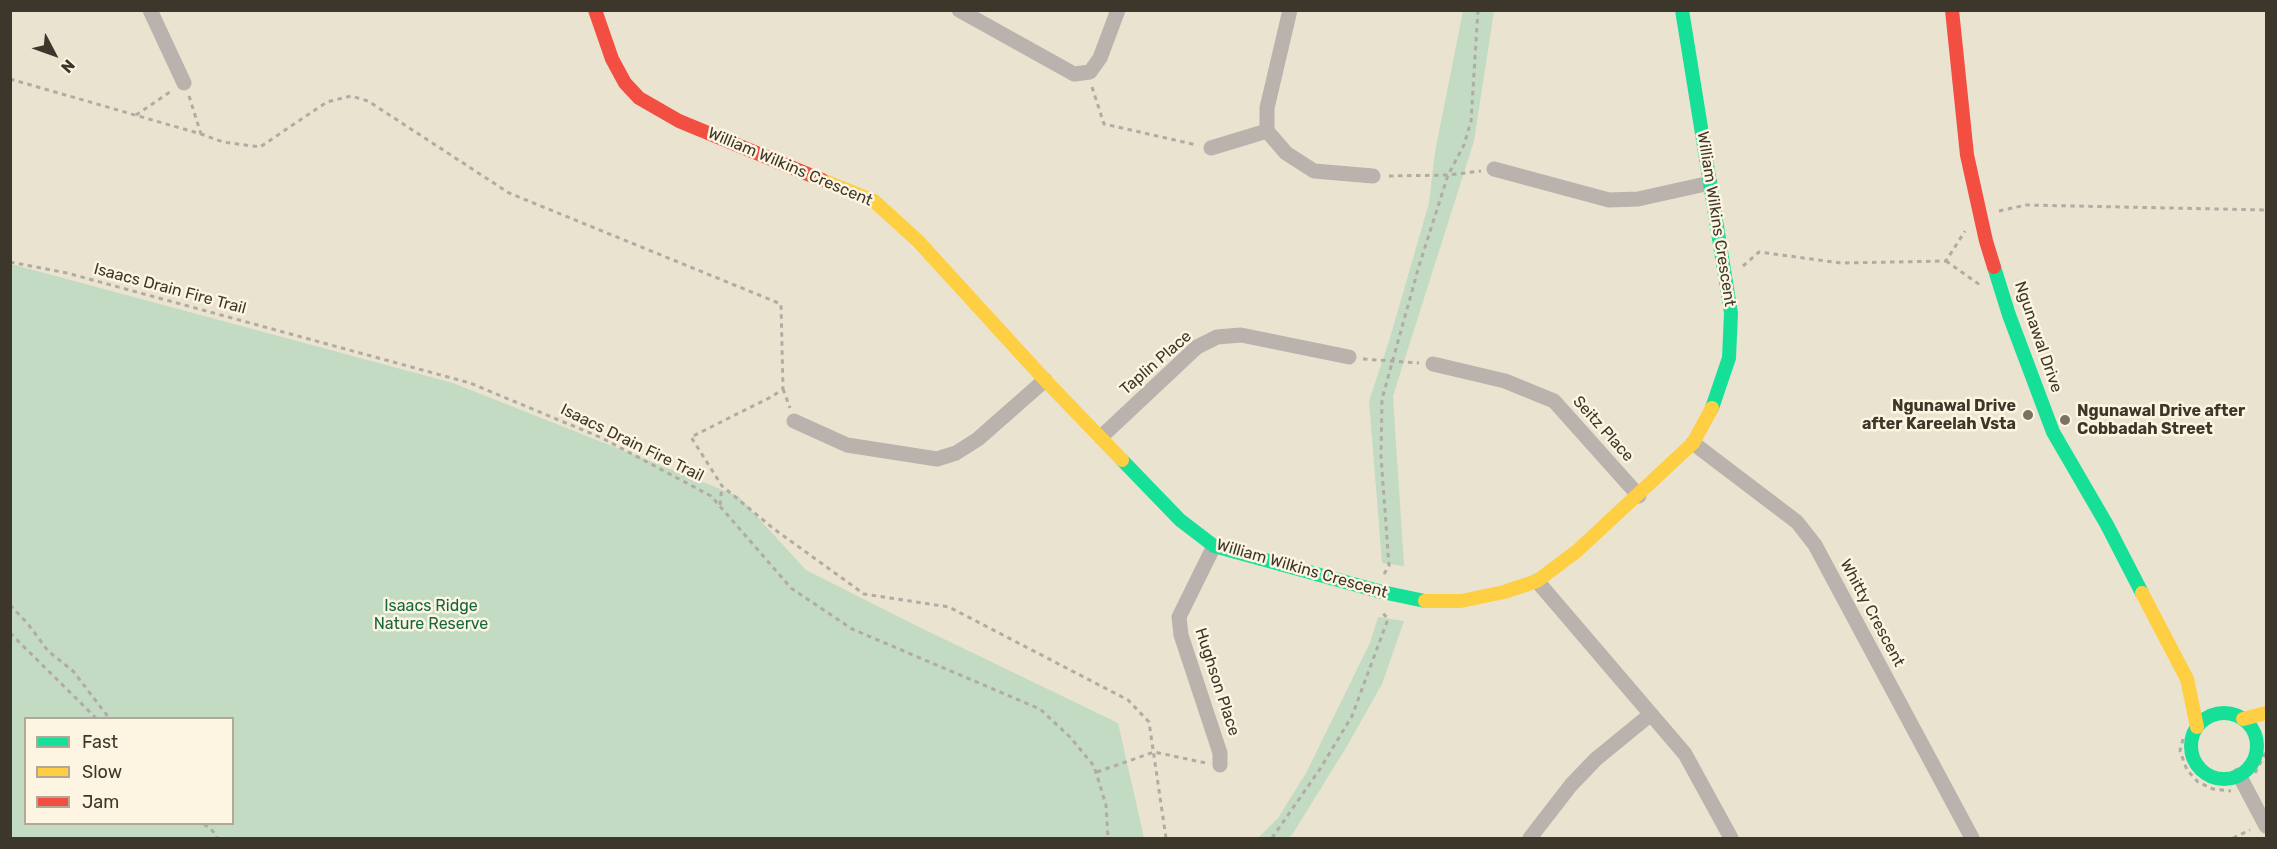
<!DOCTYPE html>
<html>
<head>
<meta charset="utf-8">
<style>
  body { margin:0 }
  #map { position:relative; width:2277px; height:849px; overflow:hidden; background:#eae3d0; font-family:Rubik,sans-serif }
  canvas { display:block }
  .frame { position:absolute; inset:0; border:12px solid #3c372a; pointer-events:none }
  .legend { position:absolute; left:24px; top:717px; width:210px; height:108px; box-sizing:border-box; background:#fdf5e1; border:2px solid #b0a998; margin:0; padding:8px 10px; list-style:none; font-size:18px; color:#3c372a }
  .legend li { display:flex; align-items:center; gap:12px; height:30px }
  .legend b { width:30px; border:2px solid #b0a998 }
  .north { position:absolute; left:24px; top:24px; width:60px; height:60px; -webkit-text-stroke:4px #fdf5e1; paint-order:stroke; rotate:131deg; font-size:16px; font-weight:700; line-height:24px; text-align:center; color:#3c372a }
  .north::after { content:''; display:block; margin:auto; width:21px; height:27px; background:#3c372a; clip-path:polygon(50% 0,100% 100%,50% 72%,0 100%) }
</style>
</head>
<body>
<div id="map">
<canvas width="2277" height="849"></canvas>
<div class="frame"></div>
<ul class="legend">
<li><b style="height:8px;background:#16e098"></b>Fast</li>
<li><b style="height:8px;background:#ffcf43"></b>Slow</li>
<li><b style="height:8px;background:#f24e42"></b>Jam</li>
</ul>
<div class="north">N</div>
</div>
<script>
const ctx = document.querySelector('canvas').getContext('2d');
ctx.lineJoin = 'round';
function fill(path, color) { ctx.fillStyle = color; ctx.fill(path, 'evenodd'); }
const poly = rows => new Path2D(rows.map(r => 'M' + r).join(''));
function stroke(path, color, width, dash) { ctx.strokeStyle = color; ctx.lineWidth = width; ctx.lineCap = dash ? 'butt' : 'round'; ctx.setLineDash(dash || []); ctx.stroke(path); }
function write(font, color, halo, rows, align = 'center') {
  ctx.font = font + ' Rubik,sans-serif'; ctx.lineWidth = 5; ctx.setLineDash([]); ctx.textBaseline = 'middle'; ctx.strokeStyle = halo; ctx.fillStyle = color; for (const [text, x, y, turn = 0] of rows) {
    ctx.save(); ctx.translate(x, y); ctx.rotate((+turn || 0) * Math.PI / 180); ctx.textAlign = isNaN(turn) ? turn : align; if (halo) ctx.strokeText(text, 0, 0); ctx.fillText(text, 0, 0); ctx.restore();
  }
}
fill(poly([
  [1463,11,1494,11,1474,141,1393,396,1404,566,1382,563,1369,401,1390,338,1429,203,1435,152],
  [11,264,453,383,738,496,806,570,917,626,1118,723,1144,838,11,838],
  [26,718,232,718,232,824,26,824],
  [1378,617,1404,621,1382,684,1347,746,1292,835,1288,838,1258,838,1278,818,1306,773,1370,643]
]), '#c2dbc2');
stroke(poly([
  [10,79,201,134,223,142,260,147,327,102,351,96,368,101,509,193,781,304,783,389,771,397,691,437,722,486,774,529,864,594,949,607,1128,700,1149,722,1166,838],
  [1092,87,1104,124,1197,145],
  [189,96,201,134],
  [136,115,173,90],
  [1389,176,1448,175,1481,171],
  [1999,211,2026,205,2266,210],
  [1946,261,1980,285],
  [10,262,67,273,470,383,602,438,711,496,791,588,852,629,1040,709,1070,737,1094,766,1106,805,1108,838],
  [1743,266,1759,252,1841,263,1946,261,1965,231],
  [1363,359,1419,363],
  [783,389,790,408],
  [720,505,722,486],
  [1384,574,1389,566,1381,456,1382,399,1419,266,1448,175,1464,145,1471,121,1478,10],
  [10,605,28,624,48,651,73,671,109,718],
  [10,633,96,718],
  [2183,739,2180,751,2187,770,2198,782,2213,789,2231,791],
  [1097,772,1154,752,1206,763],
  [2255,773,2266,752],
  [204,824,216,834,217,838],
  [1272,838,1320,769,1352,716,1388,619,1381,611],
  [2233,838,2250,830]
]), '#b2aba4', 3, [4.5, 4.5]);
stroke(poly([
  [150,10,184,83],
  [959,10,1074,74,1090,72,1100,58,1118,10],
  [1290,10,1267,108,1267,131,1286,153,1314,171,1373,176],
  [1211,148,1267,131],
  [1494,169,1609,200,1638,199,1710,183],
  [1433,364,1505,381,1554,401,1639,496],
  [794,421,847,445,937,459,956,453,978,439,1045,380],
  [1101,437,1197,347,1217,337,1241,335,1349,357],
  [1693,443,1797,522,1815,545,1972,838],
  [1214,546,1179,617,1181,635,1220,753,1220,765],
  [1537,581,1685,754,1731,838],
  [2239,775,2266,826],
  [1530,838,1571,785,1596,759,1651,714]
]), '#bab2ad', 15);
stroke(poly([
  [1682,10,1731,313,1729,358,1712,408],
  [1994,267,2009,315,2053,432,2107,525,2142,593],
  [1122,460,1180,520,1214,546,1382,592,1425,601],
  '2191 746a33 33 0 1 1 66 0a33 33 0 1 1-66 0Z'
]), '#16e098', 14);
stroke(poly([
  [822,180,874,201,918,241,1045,380,1122,460],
  [2142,593,2187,679,2197,727],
  [1425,601,1461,601,1504,592,1537,581,1577,551,1693,443,1712,408],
  [2243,719,2266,713]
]), '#ffcf43', 14);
stroke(poly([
  [595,10,612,59,625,83,639,98,679,121,822,180],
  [1952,10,1967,155,1986,241,1994,267]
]), '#f24e42', 14);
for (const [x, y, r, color] of [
  [2028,415,6,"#797364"],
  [2065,420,6,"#797364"]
]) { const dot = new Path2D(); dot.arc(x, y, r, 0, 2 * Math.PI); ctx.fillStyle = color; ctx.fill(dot); stroke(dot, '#fdf5e1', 2); }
write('16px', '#3c372a', '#fdf5e1', [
  ["William Wilkins Crescent",790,167,23],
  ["William Wilkins Crescent",1716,219,81],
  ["Isaacs Drain Fire Trail",170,289,15],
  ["Ngunawal Drive",2038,337,71],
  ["Taplin Place",1156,363,-41],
  ["Seitz Place",1603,429,48],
  ["Isaacs Drain Fire Trail",632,443,26],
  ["William Wilkins Crescent",1302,569,16],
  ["Whitty Crescent",1872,613,62],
  ["Hughson Place",1217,682,72]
]);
write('bold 16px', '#3c372a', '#fdf5e1', [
  ["Ngunawal Drive",2016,406],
  ["after Kareelah Vsta",2016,424],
  ["Ngunawal Drive after",2077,411,"left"],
  ["Cobbadah Street",2077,429,"left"]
], 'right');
write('16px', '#146741', '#fdf5e1', [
  ["Isaacs Ridge",431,606],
  ["Nature Reserve",431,624]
]);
</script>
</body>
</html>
